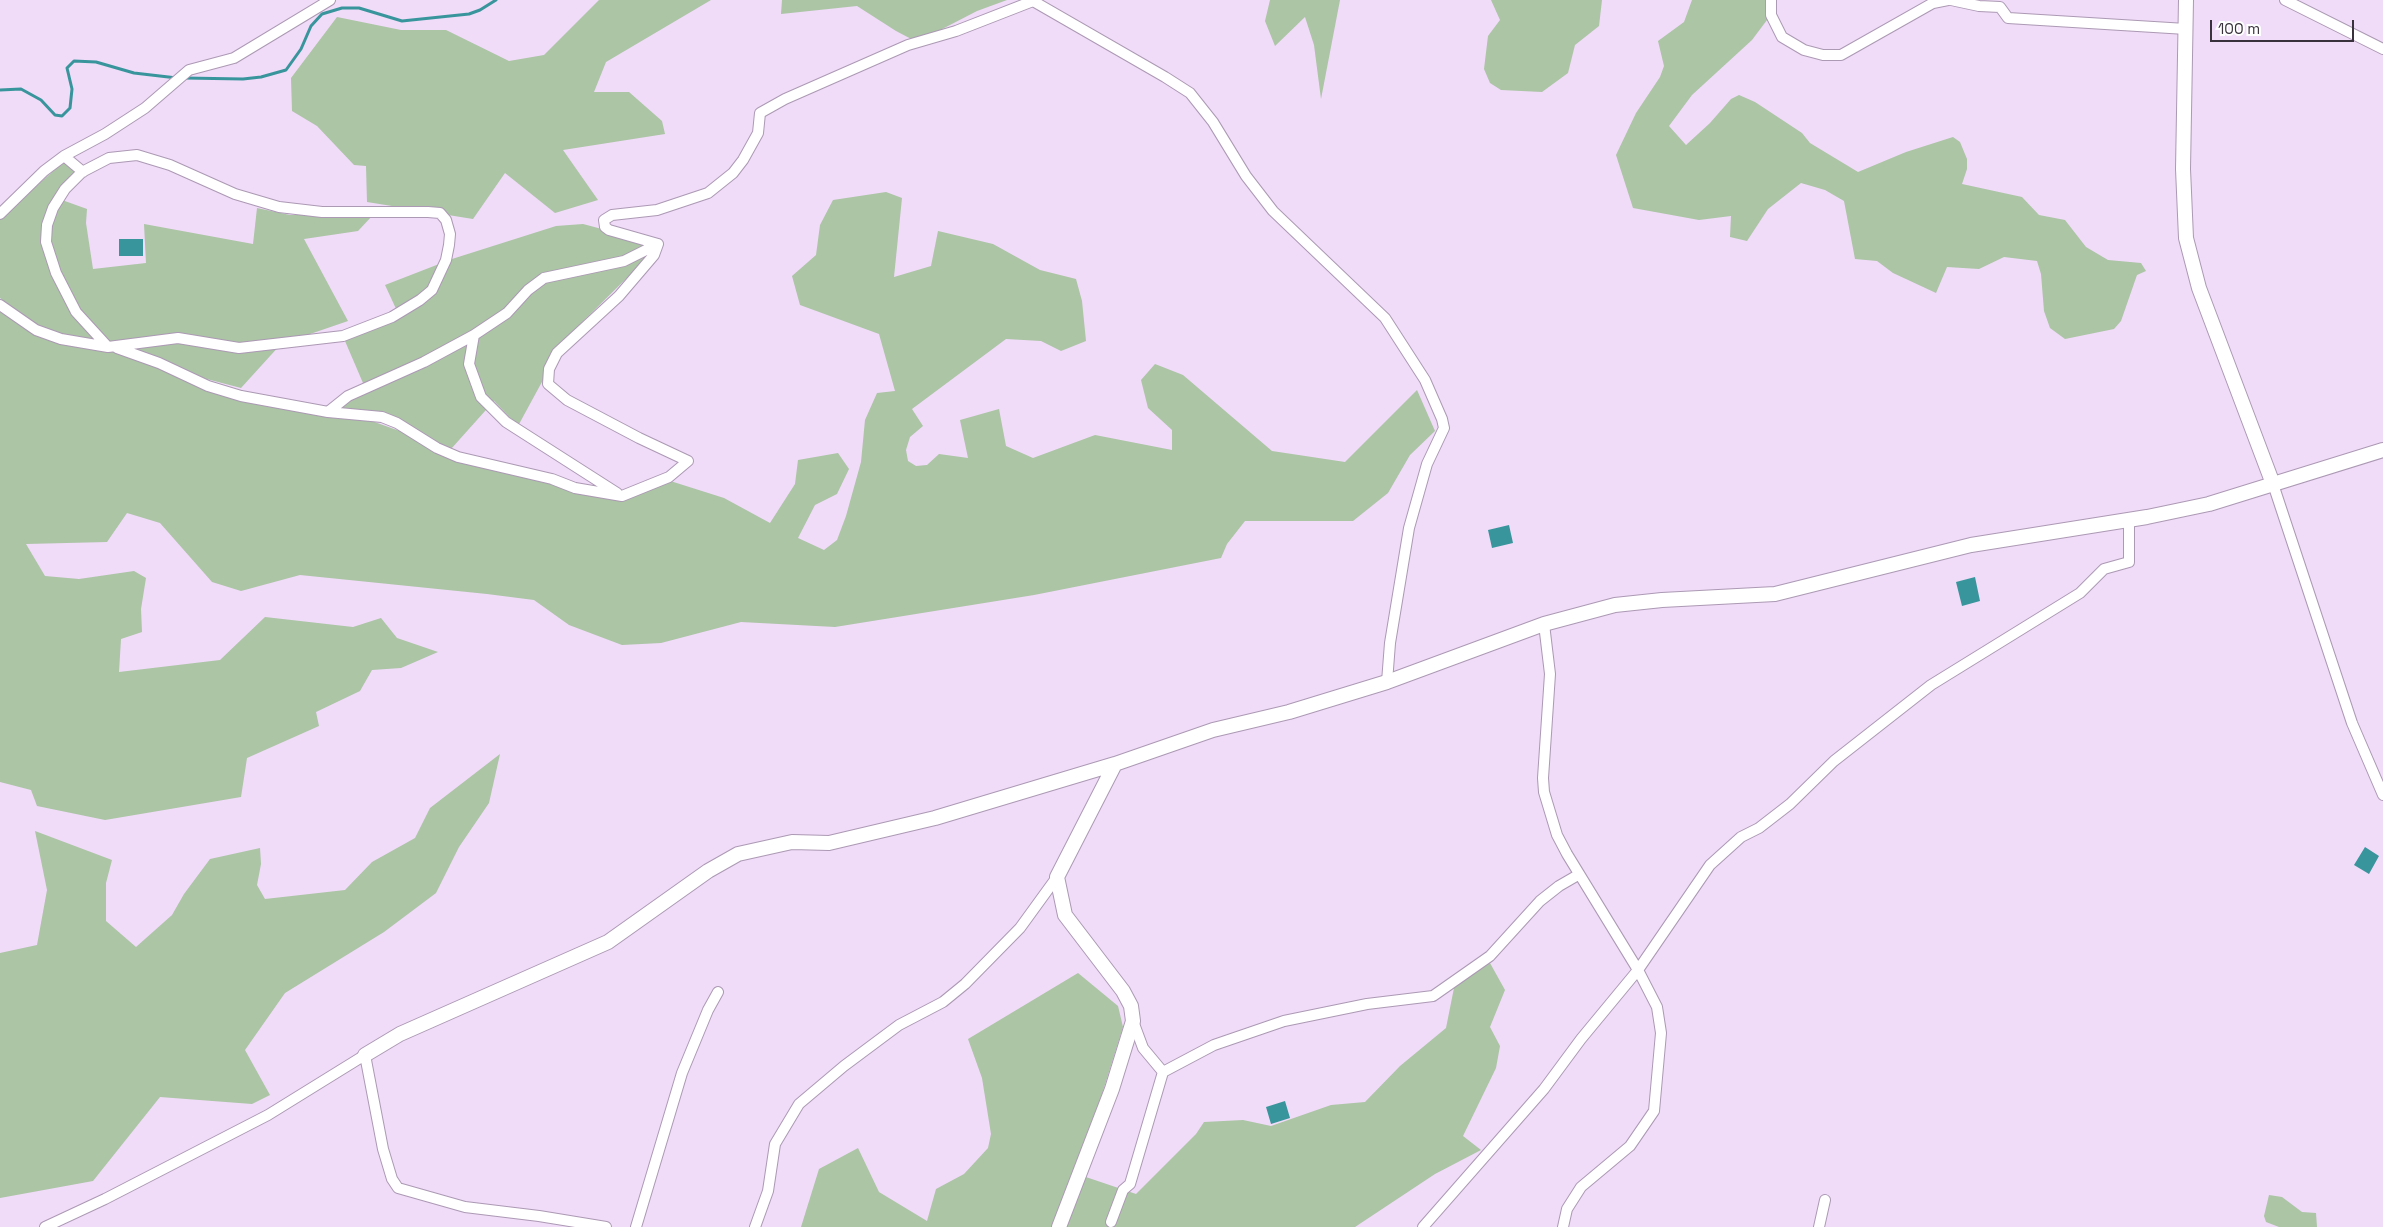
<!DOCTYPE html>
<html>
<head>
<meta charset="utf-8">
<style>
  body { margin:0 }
  #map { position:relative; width:2383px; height:1227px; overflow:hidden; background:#f0dbf8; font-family:"Space Grotesk",sans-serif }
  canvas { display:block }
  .scale { position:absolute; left:2210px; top:20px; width:144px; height:22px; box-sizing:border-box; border:2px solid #39313c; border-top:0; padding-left:6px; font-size:15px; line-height:18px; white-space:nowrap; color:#39313c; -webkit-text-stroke:4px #fff; paint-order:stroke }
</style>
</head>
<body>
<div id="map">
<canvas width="2383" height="1227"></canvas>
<div class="scale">100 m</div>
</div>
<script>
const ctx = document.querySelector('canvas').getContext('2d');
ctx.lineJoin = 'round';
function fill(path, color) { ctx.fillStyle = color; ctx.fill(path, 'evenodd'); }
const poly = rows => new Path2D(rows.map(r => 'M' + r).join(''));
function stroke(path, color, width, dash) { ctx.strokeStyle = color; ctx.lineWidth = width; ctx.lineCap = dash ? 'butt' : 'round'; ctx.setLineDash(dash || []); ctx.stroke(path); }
fill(poly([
  [599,0,711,0,606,62,594,92,629,92,662,121,665,134,563,150,598,200,555,213,505,173,473,219,367,202,366,166,354,165,317,126,292,111,291,78,337,17,401,30,446,30,509,61,544,55],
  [782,0,1007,0,977,11,917,42,896,31,857,6,781,14],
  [1270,0,1340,0,1321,99,1314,45,1305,17,1275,46,1265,21],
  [1491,0,1602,0,1599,26,1575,45,1568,73,1542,92,1501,90,1490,83,1484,69,1488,36,1500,20],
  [1692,0,1770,0,1767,20,1752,40,1692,95,1669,126,1686,145,1710,123,1731,99,1739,95,1755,102,1802,133,1810,143,1858,172,1906,152,1953,137,1960,142,1967,159,1967,169,1962,184,2022,197,2039,215,2065,220,2086,247,2108,260,2141,263,2146,271,2137,275,2121,321,2114,329,2065,339,2050,328,2044,311,2041,274,2037,261,2004,257,1979,269,1947,267,1936,293,1893,273,1877,261,1855,259,1844,201,1825,190,1801,183,1768,209,1747,241,1730,237,1731,216,1699,220,1633,208,1616,155,1636,113,1660,77,1664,66,1658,41,1684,22],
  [67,159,78,168,62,200,87,209,86,223,93,269,146,263,144,224,253,244,257,208,290,215,373,215,358,231,304,239,348,321,281,344,241,388,172,370,217,392,355,415,444,447,390,420,335,406,366,390,345,341,398,313,385,285,452,259,556,226,583,224,658,244,656,249,550,354,543,380,518,426,494,401,451,449,497,466,611,494,664,479,724,498,770,523,795,484,798,460,838,453,849,469,837,494,815,505,798,538,824,550,837,540,846,516,861,462,865,420,877,393,895,391,879,334,800,305,792,276,816,255,820,225,833,200,886,192,902,198,894,277,931,266,938,231,993,244,1040,270,1076,279,1082,301,1086,341,1061,351,1041,341,1006,339,912,409,923,426,910,437,906,450,908,461,916,466,927,465,939,454,968,458,960,420,999,409,1006,446,1033,458,1095,435,1172,450,1172,430,1148,408,1141,380,1155,364,1183,375,1272,451,1345,462,1417,390,1435,431,1410,455,1388,493,1353,521,1245,521,1227,544,1221,558,1034,595,835,627,741,622,661,643,622,645,569,625,534,600,487,594,300,575,241,591,212,582,160,523,127,513,107,542,26,544,45,576,79,579,134,571,146,578,141,609,142,632,121,639,119,672,220,660,265,617,353,627,381,618,397,638,438,652,401,668,372,670,360,691,316,712,319,726,247,758,241,797,105,820,37,806,31,790,0,782,0,304,36,330,0,298,0,218],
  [500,754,489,803,459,847,436,893,384,932,285,993,245,1050,270,1095,252,1104,160,1097,93,1181,0,1198,0,953,37,945,47,890,35,831,112,860,106,883,106,921,136,947,172,915,184,894,210,859,260,848,261,864,257,885,265,899,345,890,372,862,415,838,430,808],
  [1485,954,1505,990,1490,1027,1500,1046,1496,1068,1463,1136,1481,1150,1435,1174,1355,1227,801,1227,819,1169,858,1148,879,1192,927,1221,936,1189,964,1174,988,1148,991,1134,982,1078,968,1039,1078,973,1118,1006,1123,1027,1077,1174,1136,1194,1196,1134,1204,1122,1243,1120,1271,1126,1331,1105,1365,1102,1400,1066,1446,1028,1455,983],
  [2269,1195,2282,1197,2302,1212,2316,1213,2317,1227,2279,1227,2266,1222,2264,1216]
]), '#abc5a5');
fill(poly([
  [119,239,143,239,143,256,119,256],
  [1509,525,1513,543,1492,548,1488,530],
  [1975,577,1980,601,1962,606,1956,582],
  [2365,847,2379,856,2369,874,2354,865],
  [1285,1101,1290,1118,1271,1124,1266,1107]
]), '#39959c');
stroke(poly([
  [184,78,243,79,261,77,286,70,301,49,311,26,322,14,342,8,359,8,402,21,469,14,480,10,496,0],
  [0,90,21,89,41,100,55,115,62,116,70,108,72,89,67,68,74,61,96,62,134,73,177,78]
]), '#39959c', 3);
const street = poly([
  [1771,0,1771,15,1782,37,1804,50,1823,55,1841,55,1933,3,1948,0],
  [1951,0,1979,6,2000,7,2008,18,2186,29],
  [2285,0,2383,49],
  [64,156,83,172],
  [0,214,44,171,64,156,105,134,145,108,189,70,234,58,330,0],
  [658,244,609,230,605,227,604,220,612,215,657,210,708,193,733,173,743,160,758,133,760,113,785,99,908,45,956,31,1033,1,1165,77,1190,93,1213,122,1246,176,1273,211,1385,318,1425,380,1442,419,1444,428,1427,464,1409,528,1390,643,1387,682],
  [0,305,36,330,61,339,108,347,178,338,239,348,343,336,392,317,420,300,432,290,446,260,449,245,450,234,446,220,440,213,428,212,322,212,279,207,235,194,170,165,137,155,109,158,82,172,65,189,53,208,47,225,46,242,56,273,76,312,108,347],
  [474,335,469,364,481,397,506,422,617,493],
  [117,348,159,363,208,386,241,396,328,412,382,417,397,423,437,448,458,457,552,479,575,488,622,496,669,477,688,461,639,438,567,400,548,384,549,369,557,353,619,296,654,255,658,244],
  [328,412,348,396,424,362,474,335,507,313,528,290,544,278,624,261,658,244],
  [2273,484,2352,723,2383,795],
  [1544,624,1550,674,1543,778,1544,792,1557,835,1567,854,1638,970,1657,1007,1661,1033,1654,1111,1630,1146,1581,1187,1567,1209,1563,1227],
  [1133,1021,1143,1048,1163,1072],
  [1111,1222,1123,1190,1130,1184,1163,1072,1214,1045,1284,1021,1367,1004,1433,996,1490,956,1540,901,1559,886,1578,875],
  [45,1227,105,1199,268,1115,365,1055,383,1149,392,1179,398,1188,465,1207,539,1216,606,1227],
  [636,1227,682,1073,708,1010,718,992],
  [755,1227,768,1191,775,1144,799,1104,844,1066,899,1025,943,1002,965,984,1020,928,1057,877],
  [1423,1227,1544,1089,1581,1039,1638,970,1710,865,1741,837,1759,828,1790,804,1834,761,1931,685,2080,593,2104,569,2129,562,2129,520],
  [1819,1227,1825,1200]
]);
const secondary = poly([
  [2186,0,2183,169,2186,238,2199,288,2273,484],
  [365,1055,400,1034,608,942,708,871,738,854,792,842,829,843,935,818,1115,764,1213,730,1289,712,1387,682,1544,624,1615,605,1662,600,1775,594,1971,545,2147,517,2209,504,2383,450],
  [1059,1227,1112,1089,1133,1021,1131,1006,1123,991,1065,915,1057,877,1115,764]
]);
stroke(street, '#ac99b4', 12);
stroke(secondary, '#ac99b4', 16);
stroke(street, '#fff', 10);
stroke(secondary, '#fff', 14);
</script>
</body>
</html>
